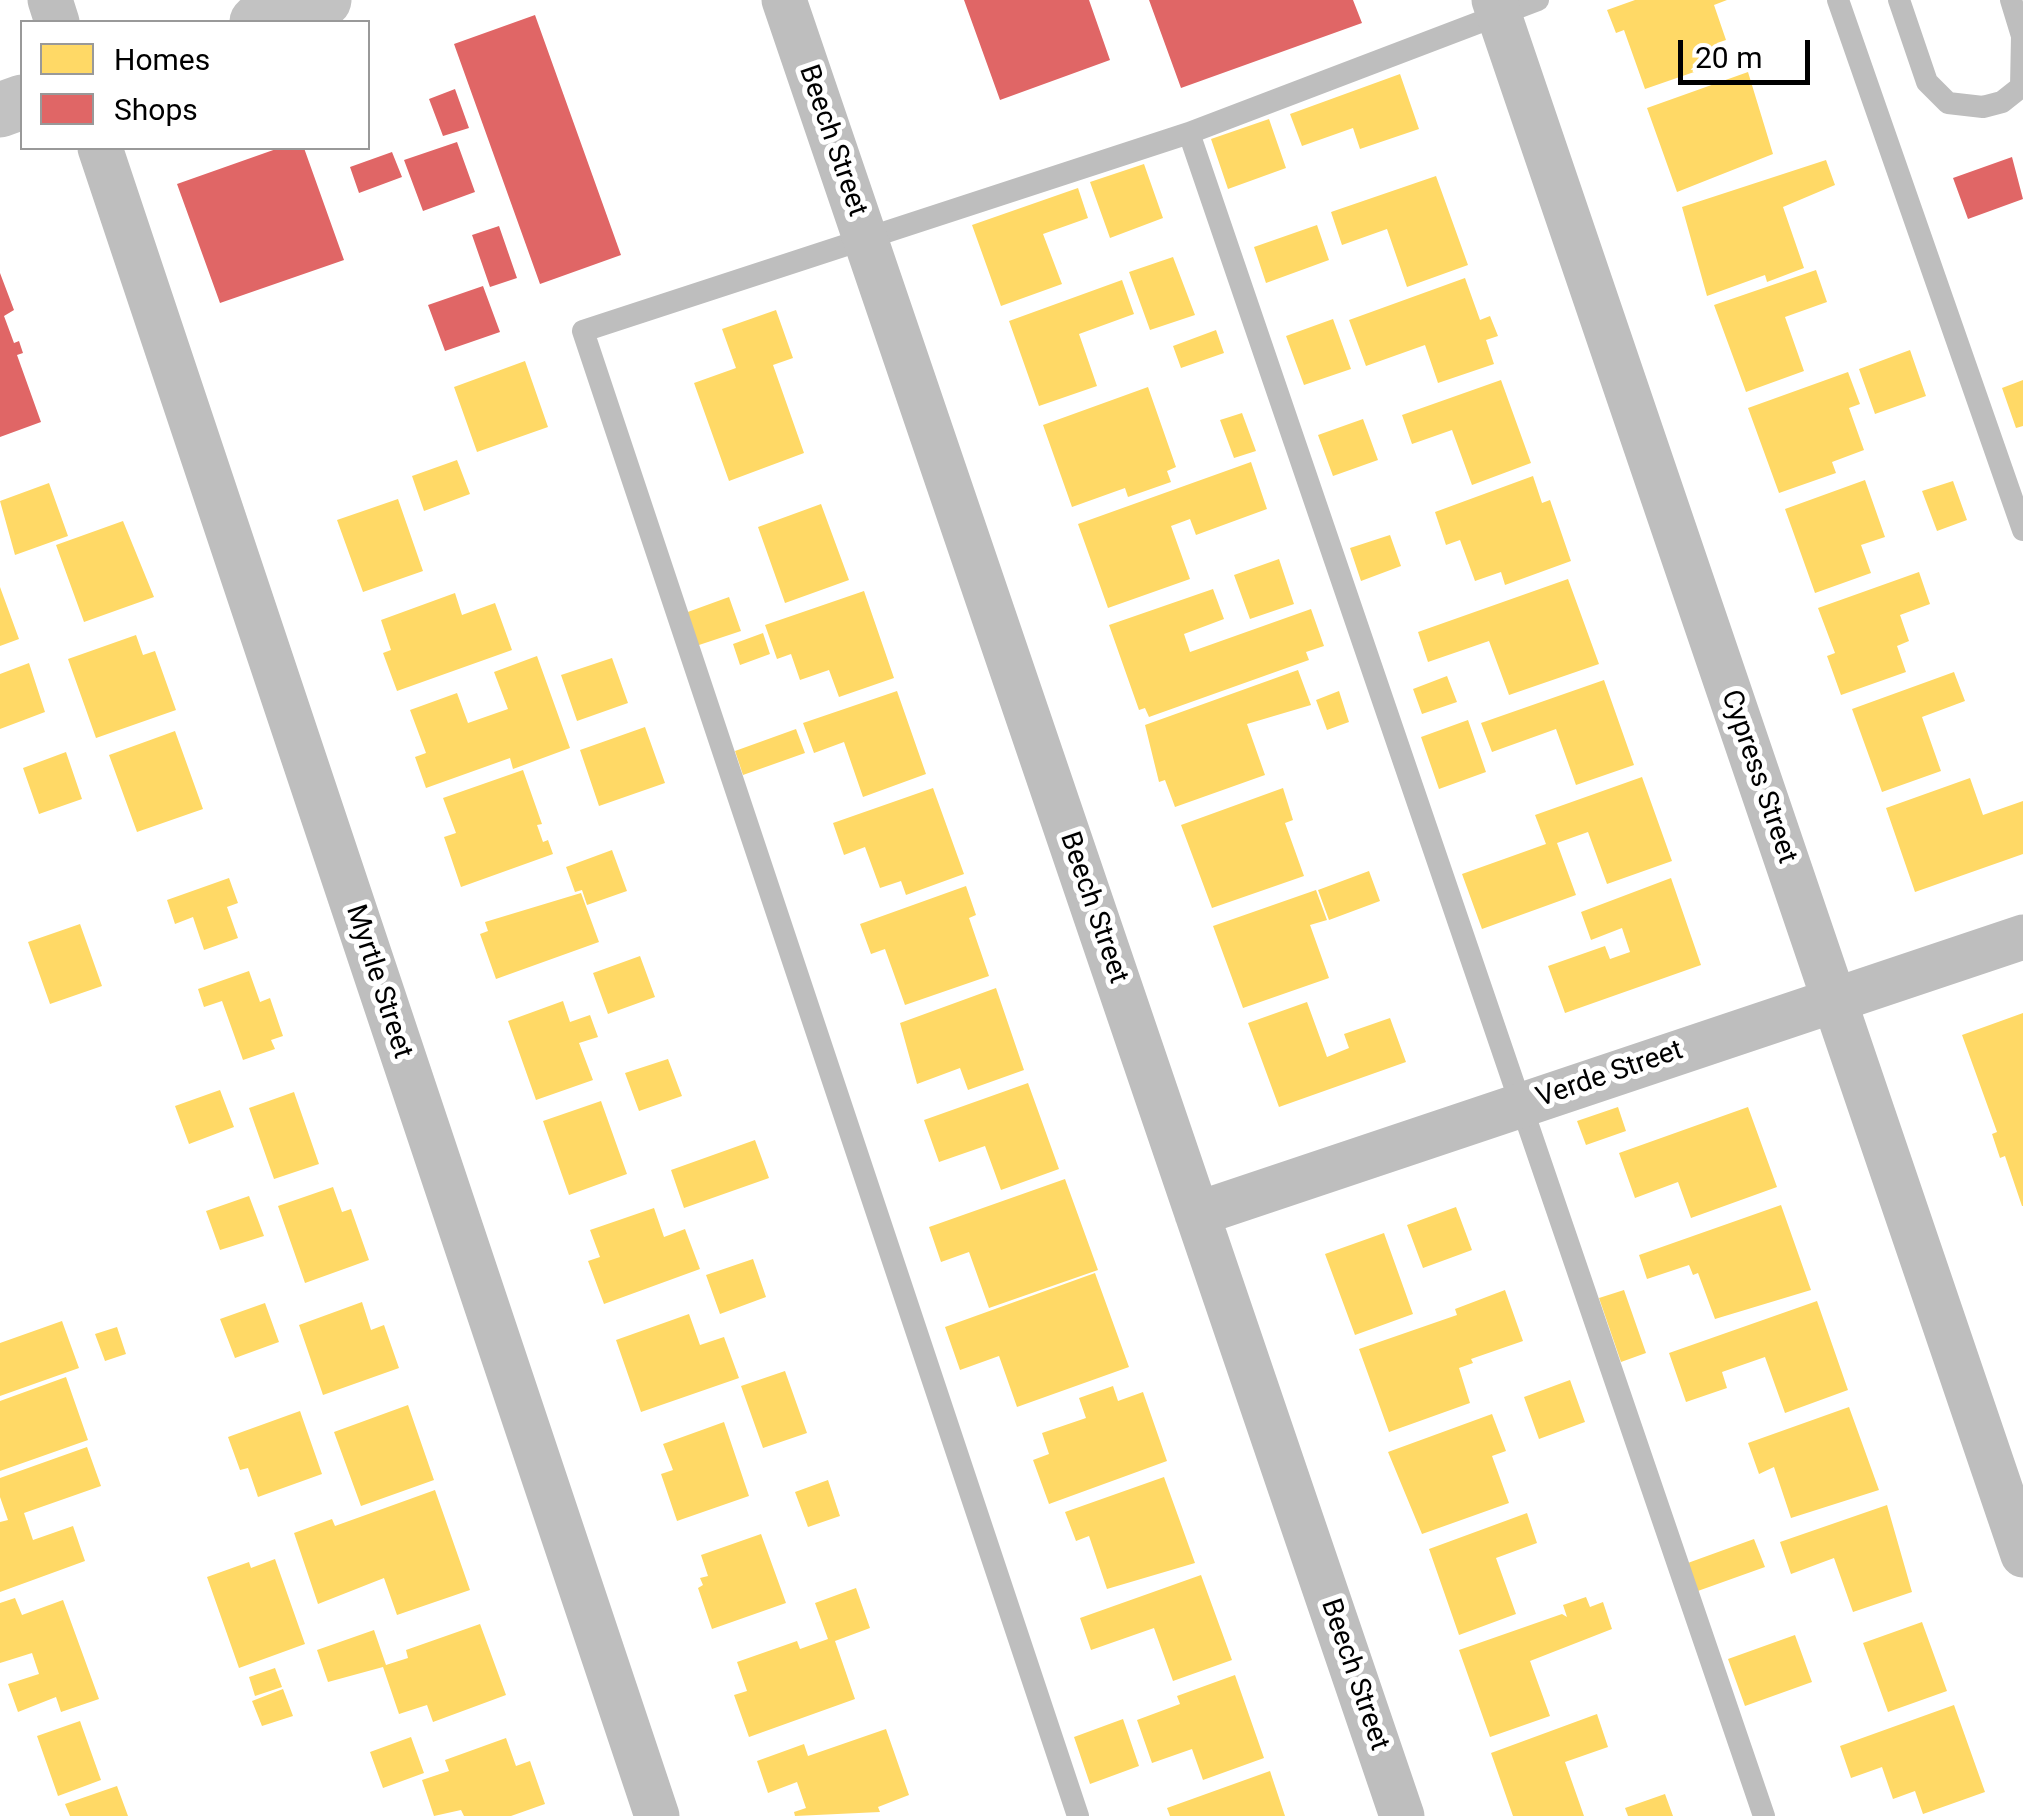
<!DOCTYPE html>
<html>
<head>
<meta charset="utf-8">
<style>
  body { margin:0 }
  #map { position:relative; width:2023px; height:1816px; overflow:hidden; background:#fff; font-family:Roboto,sans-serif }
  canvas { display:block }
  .legend { position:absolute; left:20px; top:20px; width:350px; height:130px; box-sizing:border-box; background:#fff; border:2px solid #999; margin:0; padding:12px 18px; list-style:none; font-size:30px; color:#000 }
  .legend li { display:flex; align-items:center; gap:20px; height:50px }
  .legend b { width:50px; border:2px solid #999 }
  .scale { position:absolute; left:1678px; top:40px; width:132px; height:45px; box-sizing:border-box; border:5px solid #000; border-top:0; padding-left:12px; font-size:30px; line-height:35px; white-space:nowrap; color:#000; -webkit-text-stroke:8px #fff; paint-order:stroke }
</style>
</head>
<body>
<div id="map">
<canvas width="2023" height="1816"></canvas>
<ul class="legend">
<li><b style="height:28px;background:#ffd966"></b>Homes</li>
<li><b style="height:28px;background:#e06666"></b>Shops</li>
</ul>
<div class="scale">20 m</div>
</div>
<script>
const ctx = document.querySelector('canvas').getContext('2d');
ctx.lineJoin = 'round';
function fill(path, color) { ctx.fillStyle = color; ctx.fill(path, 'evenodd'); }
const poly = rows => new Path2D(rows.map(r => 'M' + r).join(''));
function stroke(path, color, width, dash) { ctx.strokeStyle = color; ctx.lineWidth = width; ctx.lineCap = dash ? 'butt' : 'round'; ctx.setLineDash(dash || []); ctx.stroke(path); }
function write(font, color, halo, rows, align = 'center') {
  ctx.font = font + ' Roboto,sans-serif'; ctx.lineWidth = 10; ctx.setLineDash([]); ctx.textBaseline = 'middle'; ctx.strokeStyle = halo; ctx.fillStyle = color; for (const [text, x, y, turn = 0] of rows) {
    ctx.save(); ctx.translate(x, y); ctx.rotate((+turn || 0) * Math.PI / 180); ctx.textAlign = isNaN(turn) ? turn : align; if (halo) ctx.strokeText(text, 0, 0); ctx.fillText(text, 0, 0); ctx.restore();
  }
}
fill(poly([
  [1635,0,1727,0,1714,5,1726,40,1717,43,1723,62,1645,89,1624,30,1616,33,1607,10],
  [1748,72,1773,154,1677,192,1647,108],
  [1400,74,1419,129,1360,149,1353,128,1302,146,1290,114],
  [1269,119,1286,168,1228,189,1211,139],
  [1826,160,1835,185,1783,207,1804,268,1767,282,1765,275,1707,296,1682,207],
  [1144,164,1163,218,1110,238,1090,182],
  [1436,176,1468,265,1407,287,1387,229,1342,245,1331,212],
  [1078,188,1088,218,1043,234,1062,284,1001,306,972,225],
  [1317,225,1329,260,1266,283,1254,247],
  [1173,257,1195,315,1150,330,1129,272],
  [1816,270,1827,302,1785,317,1804,371,1746,392,1714,305],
  [1465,278,1480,320,1490,316,1498,336,1486,340,1494,364,1438,383,1425,345,1366,366,1349,320],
  [1122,280,1134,314,1079,334,1097,386,1039,406,1009,321],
  [776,310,793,358,773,365,804,453,729,481,694,383,736,368,722,329],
  [1333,319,1351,369,1304,385,1286,336],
  [1216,330,1224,353,1181,368,1173,346],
  [1910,350,1926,396,1875,414,1859,369],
  [525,361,548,427,477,452,454,387],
  [1848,372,1860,404,1849,408,1864,450,1832,462,1836,473,1779,493,1748,408],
  [1501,380,1531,463,1472,485,1452,430,1412,444,1402,415],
  [2023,380,2023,426,2016,428,2002,388],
  [1148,387,1176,467,1167,471,1171,482,1128,497,1125,488,1072,507,1043,425],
  [1242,413,1256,451,1234,458,1220,420],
  [1363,419,1378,460,1333,476,1318,435],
  [457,460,470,494,424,511,412,476],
  [1251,462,1267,509,1196,535,1190,519,1171,526,1190,579,1108,608,1078,524],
  [1533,476,1542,503,1550,500,1571,561,1505,585,1501,572,1475,581,1460,540,1446,545,1435,512],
  [1865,480,1885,537,1861,545,1871,573,1815,593,1785,509],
  [1953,481,1967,520,1937,531,1922,491],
  [49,483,68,536,15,555,0,501],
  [398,499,423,571,363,592,337,520],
  [821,504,849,580,785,603,758,527],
  [123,521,154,597,84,622,56,545],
  [1390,535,1401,566,1361,581,1350,548],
  [1279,559,1294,604,1250,619,1234,575],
  [1919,572,1930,604,1900,615,1909,641,1897,646,1906,672,1841,695,1827,656,1835,653,1818,608],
  [1568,579,1599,664,1509,695,1489,641,1428,662,1418,632],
  [0,587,19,639,0,646],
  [1213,589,1224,619,1184,634,1190,652,1311,609,1324,646,1306,652,1309,660,1149,717,1145,708,1139,710,1109,625],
  [864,591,894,678,839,697,829,670,800,680,791,654,777,659,765,625],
  [455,593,462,615,495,603,512,650,397,691,383,653,391,650,381,620],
  [729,597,741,631,696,646,685,613],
  [763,633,770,654,740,665,733,644],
  [136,635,143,655,155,651,176,710,96,738,68,659],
  [537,656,570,748,513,769,510,758,426,788,415,757,426,753,410,710,457,693,468,723,508,709,494,672],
  [612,658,628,703,577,721,561,675],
  [29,663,45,712,0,729,0,674],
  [1298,670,1311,705,1247,724,1265,775,1175,807,1165,780,1159,782,1145,725],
  [1954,672,1965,701,1922,717,1941,771,1882,792,1852,709],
  [1447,676,1457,702,1422,714,1413,689],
  [1604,680,1634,765,1576,785,1556,729,1492,752,1481,723],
  [897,691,926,774,863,797,844,742,814,753,803,723],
  [1339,691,1349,722,1327,730,1316,700],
  [1468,720,1486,772,1439,789,1421,737],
  [645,727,665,783,599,806,580,750],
  [796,729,805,753,743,775,735,751],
  [175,731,203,809,137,832,109,755],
  [66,752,82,799,39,814,23,768],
  [523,770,542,824,537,825,543,842,548,840,553,854,461,887,444,837,456,833,443,798],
  [1642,777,1672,861,1607,884,1588,832,1557,843,1576,895,1482,929,1462,874,1546,844,1535,815],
  [1970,778,1983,815,2023,801,2023,854,1915,892,1886,808],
  [933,788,964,874,906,895,901,881,880,888,865,847,844,855,833,823],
  [1283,788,1293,820,1285,823,1304,876,1212,908,1181,825],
  [612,850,627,891,587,905,582,890,575,892,566,867],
  [1369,871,1380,901,1329,920,1318,890],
  [229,878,238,903,227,907,238,938,204,950,193,917,175,924,167,900],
  [1671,878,1701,965,1565,1013,1548,966,1605,946,1610,959,1630,952,1622,928,1591,940,1581,912],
  [966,886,976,915,969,918,989,976,905,1005,885,949,871,954,860,924],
  [1316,890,1327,920,1310,925,1329,978,1243,1008,1213,926],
  [581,893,599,942,496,979,480,934,488,931,485,922],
  [80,924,102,986,50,1004,28,942],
  [640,956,655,997,608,1014,593,973],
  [249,971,260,1002,270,998,283,1036,271,1040,275,1049,243,1060,222,1001,204,1007,198,989],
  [996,988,1024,1070,968,1090,960,1068,917,1084,900,1023],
  [563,1001,570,1022,590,1015,598,1037,579,1043,593,1080,536,1100,508,1021],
  [1307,1002,1327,1057,1349,1048,1344,1034,1390,1018,1406,1062,1279,1107,1248,1023],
  [2023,1013,2023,1206,2022,1206,2005,1156,2000,1158,1992,1134,1997,1132,1962,1035],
  [668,1059,682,1096,639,1111,625,1073],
  [1028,1083,1059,1169,1001,1190,985,1146,939,1162,924,1120],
  [220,1090,234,1127,189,1144,175,1106],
  [294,1092,319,1164,274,1179,249,1108],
  [601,1101,627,1174,569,1195,543,1121],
  [1618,1107,1626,1131,1586,1145,1577,1121],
  [1748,1107,1777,1187,1691,1218,1678,1182,1635,1198,1619,1153],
  [755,1140,769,1178,684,1208,671,1170],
  [1065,1179,1098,1270,989,1308,969,1252,941,1262,929,1227],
  [333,1187,342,1212,351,1209,369,1260,305,1283,278,1206],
  [249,1196,264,1236,220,1250,206,1211],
  [1781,1205,1811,1290,1715,1319,1698,1273,1693,1275,1689,1265,1647,1279,1639,1255],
  [1456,1207,1472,1250,1423,1268,1407,1225],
  [654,1208,664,1237,685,1229,700,1269,604,1304,588,1261,600,1257,590,1230],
  [1384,1233,1413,1314,1355,1335,1325,1254],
  [753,1259,766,1297,720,1314,706,1275],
  [1095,1273,1129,1367,1017,1407,999,1356,960,1370,945,1327],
  [1505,1290,1523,1341,1471,1359,1473,1363,1459,1368,1470,1403,1389,1432,1359,1349,1457,1315,1455,1309],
  [1624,1290,1646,1353,1621,1362,1599,1298],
  [1817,1301,1848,1390,1785,1413,1765,1357,1722,1372,1727,1388,1686,1402,1669,1353],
  [362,1302,371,1330,384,1325,399,1368,323,1395,299,1325],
  [265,1303,279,1342,235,1358,220,1319],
  [689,1314,700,1345,724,1337,739,1378,641,1412,616,1340],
  [62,1321,79,1368,0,1396,0,1343],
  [117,1327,126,1354,105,1361,95,1334],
  [785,1371,807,1433,763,1448,741,1386],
  [66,1377,88,1440,0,1471,0,1401],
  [1570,1380,1585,1422,1539,1439,1524,1397],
  [1113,1386,1118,1401,1143,1392,1167,1461,1049,1504,1033,1460,1049,1454,1042,1433,1086,1418,1079,1398],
  [408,1405,434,1480,361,1506,334,1432],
  [1849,1407,1879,1490,1791,1518,1774,1467,1759,1474,1748,1443],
  [300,1411,322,1474,258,1497,248,1468,240,1470,228,1437],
  [1492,1414,1506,1451,1492,1456,1509,1503,1422,1534,1388,1452],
  [724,1422,749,1496,677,1521,661,1474,673,1470,663,1444],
  [87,1447,101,1486,24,1513,33,1540,73,1526,85,1561,0,1592,0,1522,8,1520,0,1497,0,1478],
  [1164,1477,1195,1563,1107,1589,1089,1536,1076,1541,1065,1512],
  [828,1480,840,1516,808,1527,795,1492],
  [435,1490,470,1590,397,1615,384,1578,318,1604,294,1533,332,1519,335,1526],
  [1887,1505,1912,1592,1853,1612,1834,1558,1791,1574,1780,1542],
  [1527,1513,1537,1543,1496,1558,1516,1614,1459,1635,1429,1549],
  [761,1534,786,1603,712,1629,698,1588,703,1585,700,1578,708,1576,701,1555],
  [1754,1539,1765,1567,1695,1592,1685,1564],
  [275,1559,305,1644,239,1668,207,1577,249,1562,251,1568],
  [1201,1575,1232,1660,1173,1681,1154,1628,1091,1650,1080,1618],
  [856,1588,870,1628,835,1641,855,1699,749,1737,734,1695,747,1691,737,1662,797,1641,800,1649,828,1639,815,1603],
  [1586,1597,1590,1607,1603,1602,1612,1629,1530,1661,1550,1716,1490,1737,1459,1650,1562,1614,1567,1617,1563,1605],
  [15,1598,22,1615,63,1600,99,1699,61,1712,56,1697,18,1712,8,1684,39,1674,32,1653,0,1663,0,1603],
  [1922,1622,1947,1691,1888,1712,1863,1643],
  [480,1624,506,1695,433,1722,427,1705,399,1714,383,1667,328,1682,317,1650,374,1630,386,1665,408,1658,406,1650],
  [1795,1635,1812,1682,1745,1706,1728,1659],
  [275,1668,282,1687,255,1696,249,1677],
  [1235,1675,1264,1758,1203,1780,1192,1749,1152,1763,1137,1720,1180,1704,1177,1696],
  [283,1689,293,1716,262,1726,252,1701],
  [1954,1705,1985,1792,1923,1814,1915,1791,1893,1799,1882,1767,1851,1778,1840,1746],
  [1597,1714,1608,1747,1565,1762,1584,1816,1513,1816,1491,1753],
  [1123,1719,1139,1766,1090,1784,1074,1737],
  [80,1721,101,1780,58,1796,37,1736],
  [886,1729,909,1795,878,1807,880,1812,795,1816,794,1812,806,1808,797,1782,768,1793,757,1761,804,1744,808,1756],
  [411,1737,424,1773,383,1788,370,1752],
  [506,1738,516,1766,530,1761,545,1804,511,1816,464,1816,461,1810,434,1816,422,1780,449,1771,445,1760],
  [1270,1771,1285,1816,1170,1816,1167,1808],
  [117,1786,128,1816,70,1816,65,1804],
  [1665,1794,1673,1816,1628,1816,1625,1808]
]), '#ffd966');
fill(poly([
  [964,0,1089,0,1110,60,1000,100],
  [1149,0,1353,0,1362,23,1181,88],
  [535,15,621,255,540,284,454,44],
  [455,89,469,128,443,136,429,99],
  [457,142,475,192,423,211,404,160],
  [279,148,304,148,344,260,220,303,177,184],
  [392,152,402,177,359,193,350,167],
  [2012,157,2023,199,1968,219,1953,178],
  [499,226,517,278,490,287,472,235],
  [0,273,14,310,4,316,14,343,19,341,23,353,17,355,41,422,0,437],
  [483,286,500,332,445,351,428,305]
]), '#e06666');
stroke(poly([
  [1838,0,2023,530],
  [1899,0,1927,82,1948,103,1983,107,2002,102,2021,87,2022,36,2011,0],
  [1189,133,1764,1816],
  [1078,1816,583,331,1189,133,1538,0]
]), '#bebebe', 22);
stroke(poly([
  [50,0,57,22],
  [784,0,1402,1816],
  [1494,0,2023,1555],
  [100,148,657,1816],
  [1197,1214,2023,937]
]), '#bebebe', 45);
stroke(poly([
  [257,22,324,0],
  [0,110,22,102]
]), '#c2c2c2', 55);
write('28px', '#000', '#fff', [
  ["Beech Street",832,141,71],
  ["Cypress Street",1758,777,71],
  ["Beech Street",1093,908,71],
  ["Myrtle Street",378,982,72],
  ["Verde Street",1610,1075,-19],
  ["Beech Street",1354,1675,71]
]);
</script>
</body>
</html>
